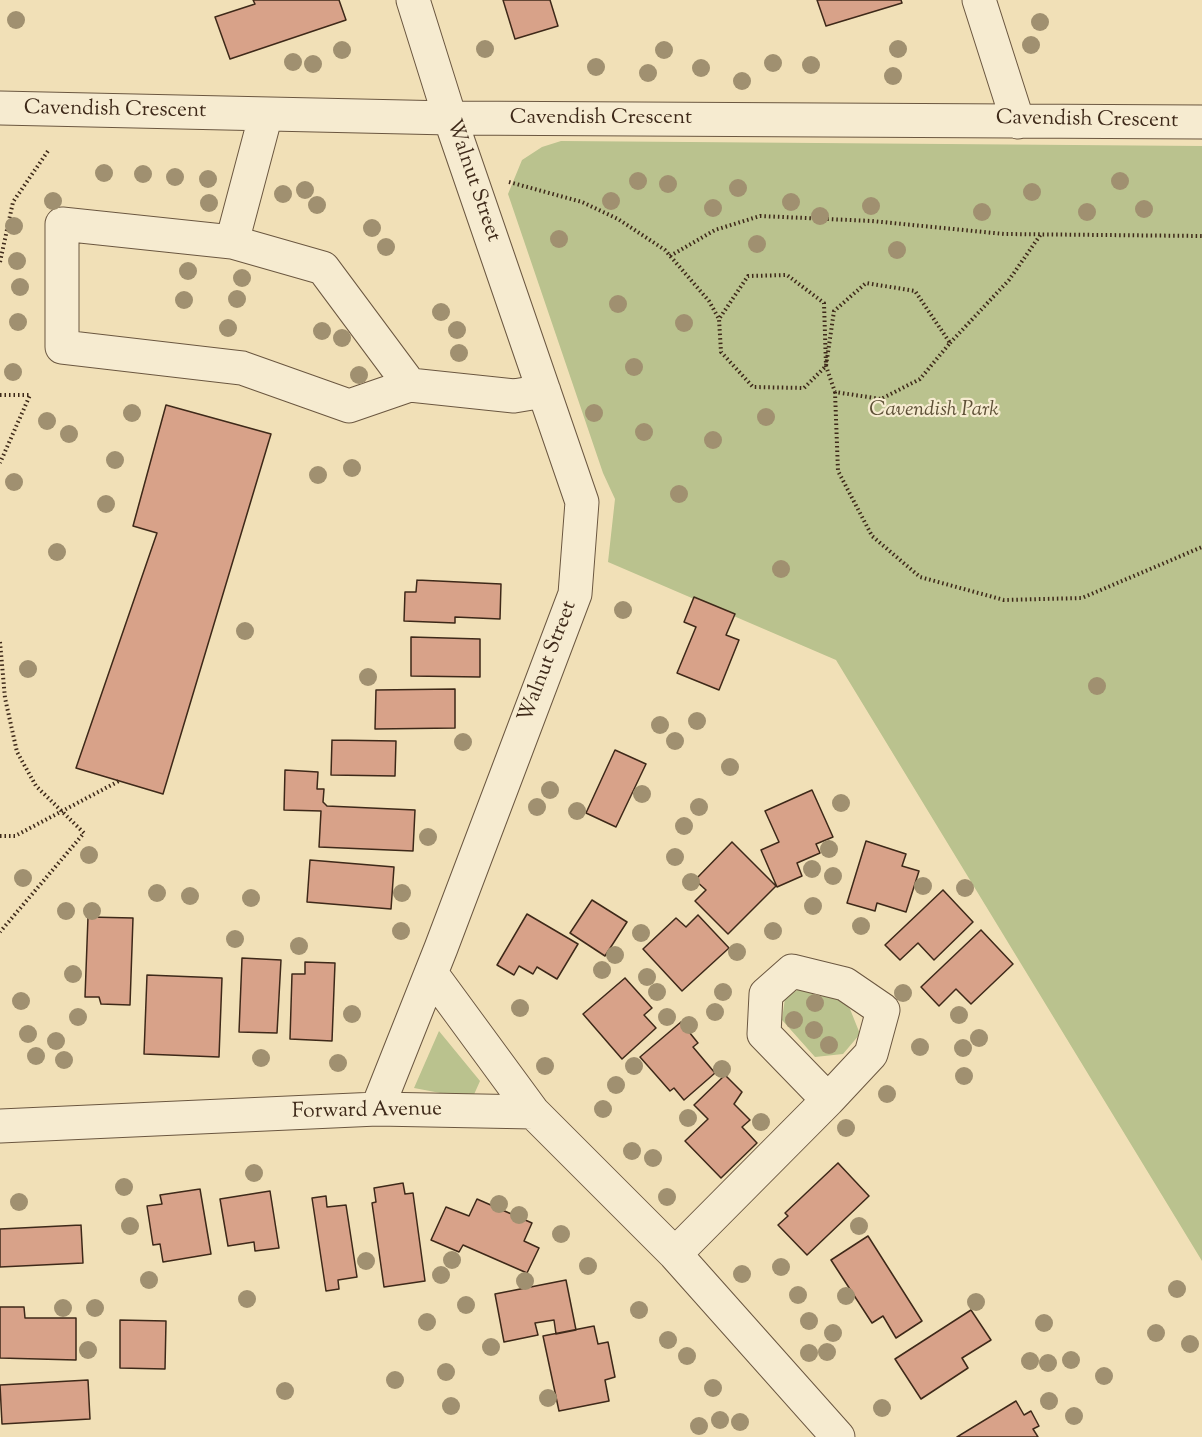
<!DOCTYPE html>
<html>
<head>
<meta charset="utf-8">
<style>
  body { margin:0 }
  canvas { display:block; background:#f1e0b7 }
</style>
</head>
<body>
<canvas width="1202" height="1437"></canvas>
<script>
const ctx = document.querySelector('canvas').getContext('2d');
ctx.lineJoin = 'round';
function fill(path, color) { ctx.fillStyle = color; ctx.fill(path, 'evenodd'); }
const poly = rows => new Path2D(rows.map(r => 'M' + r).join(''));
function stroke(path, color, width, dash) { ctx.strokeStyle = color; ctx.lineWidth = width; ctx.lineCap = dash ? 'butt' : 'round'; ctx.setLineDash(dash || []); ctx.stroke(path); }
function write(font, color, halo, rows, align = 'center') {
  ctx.font = font + ' "Sorts Mill Goudy",serif'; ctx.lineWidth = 4.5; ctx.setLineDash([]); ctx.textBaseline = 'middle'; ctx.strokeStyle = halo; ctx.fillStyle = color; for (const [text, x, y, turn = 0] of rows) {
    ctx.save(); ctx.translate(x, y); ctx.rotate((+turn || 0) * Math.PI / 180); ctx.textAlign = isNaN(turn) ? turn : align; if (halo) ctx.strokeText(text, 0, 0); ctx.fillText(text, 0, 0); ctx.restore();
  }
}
fill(poly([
  [561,141,1202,146,1202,1261,836,660,608,562,615,499,603,473,508,194,522,160,542,147],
  [805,985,828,988,850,1009,860,1034,843,1054,815,1057,782,1020,785,998],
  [439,1031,480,1081,472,1099,414,1088]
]), '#bac28e');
const building = poly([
  [253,0,339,0,346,20,230,59,215,17,255,4,253,0],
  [503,0,550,0,558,26,515,39,503,0],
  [817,0,901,0,902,3,826,26,817,0],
  [166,405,271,434,163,794,76,768,157,533,133,526,166,405],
  [417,580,501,584,500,619,455,617,455,623,404,621,405,592,416,592,417,580],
  [694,597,735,614,726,635,739,640,719,690,677,673,696,627,684,622,694,597],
  [411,637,480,639,480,677,411,676,411,637],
  [455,689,455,728,375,729,376,690,455,689],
  [332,740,396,741,395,776,331,775,332,740],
  [615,750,646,764,616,827,586,813,615,750],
  [285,770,318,772,317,789,324,789,323,802,327,806,415,810,413,851,319,847,321,811,284,810,285,770],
  [812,790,833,837,816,844,820,853,797,863,802,876,777,887,761,850,779,842,765,811,812,790],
  [866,841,906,854,902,866,919,871,906,912,877,903,875,911,847,903,866,841],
  [732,842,776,886,728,934,695,901,706,890,695,880,732,842],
  [310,860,394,867,391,909,307,902,310,860],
  [943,890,973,922,934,960,918,943,900,960,885,945,943,890],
  [592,900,627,922,605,956,570,933,592,900],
  [527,914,578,944,557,979,537,967,533,974,519,966,514,975,497,965,527,914],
  [698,915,729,948,682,991,643,949,676,918,686,927,698,915],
  [88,917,133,918,130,1005,101,1004,99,997,85,997,88,917],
  [981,930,1013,964,971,1004,956,989,939,1006,921,987,981,930],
  [242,958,281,960,277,1033,239,1032,242,958],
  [305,962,335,963,332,1041,290,1039,292,974,305,974,305,962],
  [147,975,222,978,219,1057,144,1054,147,975],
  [625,978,652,1008,644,1015,656,1028,622,1059,583,1014,625,978],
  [681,1022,698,1043,693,1047,715,1073,684,1100,674,1088,670,1091,640,1057,681,1022],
  [725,1075,742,1092,734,1104,750,1120,742,1127,757,1143,721,1178,685,1141,708,1119,694,1105,725,1075],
  [838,1163,869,1196,807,1255,778,1225,788,1216,785,1213,838,1163],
  [403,1183,405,1194,413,1193,425,1281,384,1287,372,1203,376,1202,374,1188,403,1183],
  [200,1189,211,1254,163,1262,160,1244,153,1245,147,1206,162,1204,160,1195,200,1189],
  [270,1191,279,1248,255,1251,254,1242,228,1246,220,1199,270,1191],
  [326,1196,327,1207,346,1205,357,1277,338,1280,339,1289,326,1291,312,1198,326,1196],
  [477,1199,532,1223,524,1241,539,1248,527,1273,463,1245,459,1252,431,1240,446,1207,469,1216,477,1199],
  [81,1225,83,1263,0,1267,0,1229,81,1225],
  [868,1236,922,1321,896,1338,883,1316,872,1323,831,1260,868,1236],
  [566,1280,576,1330,556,1334,554,1320,535,1323,538,1335,504,1342,495,1294,566,1280],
  [0,1307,24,1307,25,1318,76,1318,76,1360,0,1358,0,1307],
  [971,1310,991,1340,962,1358,968,1368,921,1399,895,1359,971,1310],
  [120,1320,166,1321,165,1369,120,1368,120,1320],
  [594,1326,598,1344,608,1342,615,1377,605,1380,609,1401,559,1411,543,1336,594,1326],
  [88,1380,90,1419,2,1424,0,1385,88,1380],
  [1016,1401,1024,1415,1031,1411,1039,1426,1033,1429,1038,1437,957,1437,1016,1401]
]);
fill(building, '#d8a289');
stroke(building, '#3e2919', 1.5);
const minor = poly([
  [979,0,1018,122],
  [0,108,450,118,1202,122],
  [232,242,266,114],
  [410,385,349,406,242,368,62,347,62,224,232,242,323,268,410,385,514,396,544,391],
  [431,973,533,1112],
  [377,1109,441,948,575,594,582,502,450,118,413,0],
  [0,1126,377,1109,533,1112,675,1254,838,1437],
  [675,1254,828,1100,871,1054,883,1010,845,984,792,971,766,994,764,1034,828,1100]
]);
stroke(minor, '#6b5740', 35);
stroke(poly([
  [509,182,582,202,618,219,665,250,709,301,719,319,721,352,753,387,804,388,826,366,834,311,866,283,915,291,950,343,920,379,881,399,835,392,826,366,824,303,787,275,748,276,719,319],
  [670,256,715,230,760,216,872,221,1004,234,1202,236],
  [0,262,13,202,48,151],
  [950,343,1009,280,1041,234],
  [835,392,838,471,872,536,920,577,1004,600,1082,598,1202,547],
  [0,395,30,395,0,463],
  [0,642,5,698,17,752,36,786,84,833,0,932],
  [0,836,15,836,119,781]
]), '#3e2919', 4, [1.5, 3]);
stroke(minor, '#f6ebd0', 33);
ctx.fillStyle = '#a09070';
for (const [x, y] of [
  [16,20],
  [1040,22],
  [1031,45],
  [485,49],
  [898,49],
  [342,50],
  [664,50],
  [293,62],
  [773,63],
  [313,64],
  [811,65],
  [596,67],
  [701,68],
  [648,73],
  [893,76],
  [742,81],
  [104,173],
  [143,174],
  [175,177],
  [208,179],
  [638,181],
  [1120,181],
  [668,184],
  [738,188],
  [305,190],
  [1032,192],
  [283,194],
  [53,201],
  [611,201],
  [791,202],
  [209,203],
  [317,205],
  [871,206],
  [713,208],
  [1144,209],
  [982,212],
  [1087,212],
  [820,216],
  [14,226],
  [372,228],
  [559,239],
  [757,244],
  [386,247],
  [897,250],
  [17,261],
  [188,271],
  [242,278],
  [20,287],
  [237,299],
  [184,300],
  [618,304],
  [441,312],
  [18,322],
  [684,323],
  [228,328],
  [457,330],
  [322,331],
  [342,338],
  [459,353],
  [634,367],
  [13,372],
  [359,375],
  [132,413],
  [594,413],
  [766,417],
  [47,421],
  [644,432],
  [69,434],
  [713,440],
  [115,460],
  [352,468],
  [318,475],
  [14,482],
  [679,494],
  [106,504],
  [57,552],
  [781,569],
  [623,610],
  [245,631],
  [28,669],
  [368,677],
  [1097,686],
  [697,721],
  [660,725],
  [675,741],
  [463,742],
  [730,767],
  [550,790],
  [642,794],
  [841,803],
  [537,807],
  [699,807],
  [577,811],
  [684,826],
  [428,837],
  [829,849],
  [89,855],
  [675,857],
  [812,869],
  [833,876],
  [23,878],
  [691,882],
  [923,886],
  [965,888],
  [157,893],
  [402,893],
  [190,896],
  [251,898],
  [813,906],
  [66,911],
  [92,911],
  [861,926],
  [401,931],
  [773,931],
  [641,933],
  [235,939],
  [299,946],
  [737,952],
  [615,955],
  [602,970],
  [73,974],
  [647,977],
  [657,992],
  [723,992],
  [903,993],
  [21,1001],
  [815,1003],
  [520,1008],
  [715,1012],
  [352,1014],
  [959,1015],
  [78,1017],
  [667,1017],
  [794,1020],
  [689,1025],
  [814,1030],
  [28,1034],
  [979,1038],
  [56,1041],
  [829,1045],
  [920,1047],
  [963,1048],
  [36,1056],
  [261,1058],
  [64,1060],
  [338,1063],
  [545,1066],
  [634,1066],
  [722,1069],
  [964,1076],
  [616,1085],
  [887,1094],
  [603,1109],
  [688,1118],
  [761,1122],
  [846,1128],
  [632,1151],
  [653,1158],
  [254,1173],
  [124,1187],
  [667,1197],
  [19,1202],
  [499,1204],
  [519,1215],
  [130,1226],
  [859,1226],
  [561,1234],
  [452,1260],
  [366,1261],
  [588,1266],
  [781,1267],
  [742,1274],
  [441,1275],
  [149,1280],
  [525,1281],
  [1177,1289],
  [798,1295],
  [846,1296],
  [247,1299],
  [976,1302],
  [466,1305],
  [63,1308],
  [95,1308],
  [639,1310],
  [809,1321],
  [427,1322],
  [1044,1323],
  [833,1333],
  [1156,1333],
  [668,1340],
  [1190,1344],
  [491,1347],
  [88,1350],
  [827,1352],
  [809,1353],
  [687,1356],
  [1071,1360],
  [1030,1361],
  [1048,1363],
  [446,1372],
  [1104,1376],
  [395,1380],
  [713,1388],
  [285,1391],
  [548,1398],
  [1049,1401],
  [451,1406],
  [882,1408],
  [1074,1416],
  [720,1420],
  [740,1422],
  [699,1426]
]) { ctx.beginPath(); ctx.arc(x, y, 9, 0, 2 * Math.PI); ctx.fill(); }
write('21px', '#3e2919', '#f6ebd0', [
  ["Cavendish Crescent",115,111,1],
  ["Cavendish Crescent",601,119],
  ["Cavendish Crescent",1087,121,1],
  ["Walnut Street",472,181,71],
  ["Walnut Street",549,662,-69],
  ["Forward Avenue",367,1112,-1]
]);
write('italic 21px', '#5d4f36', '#f6ebd0', [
  ["Cavendish Park",934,411]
]);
</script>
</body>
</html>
